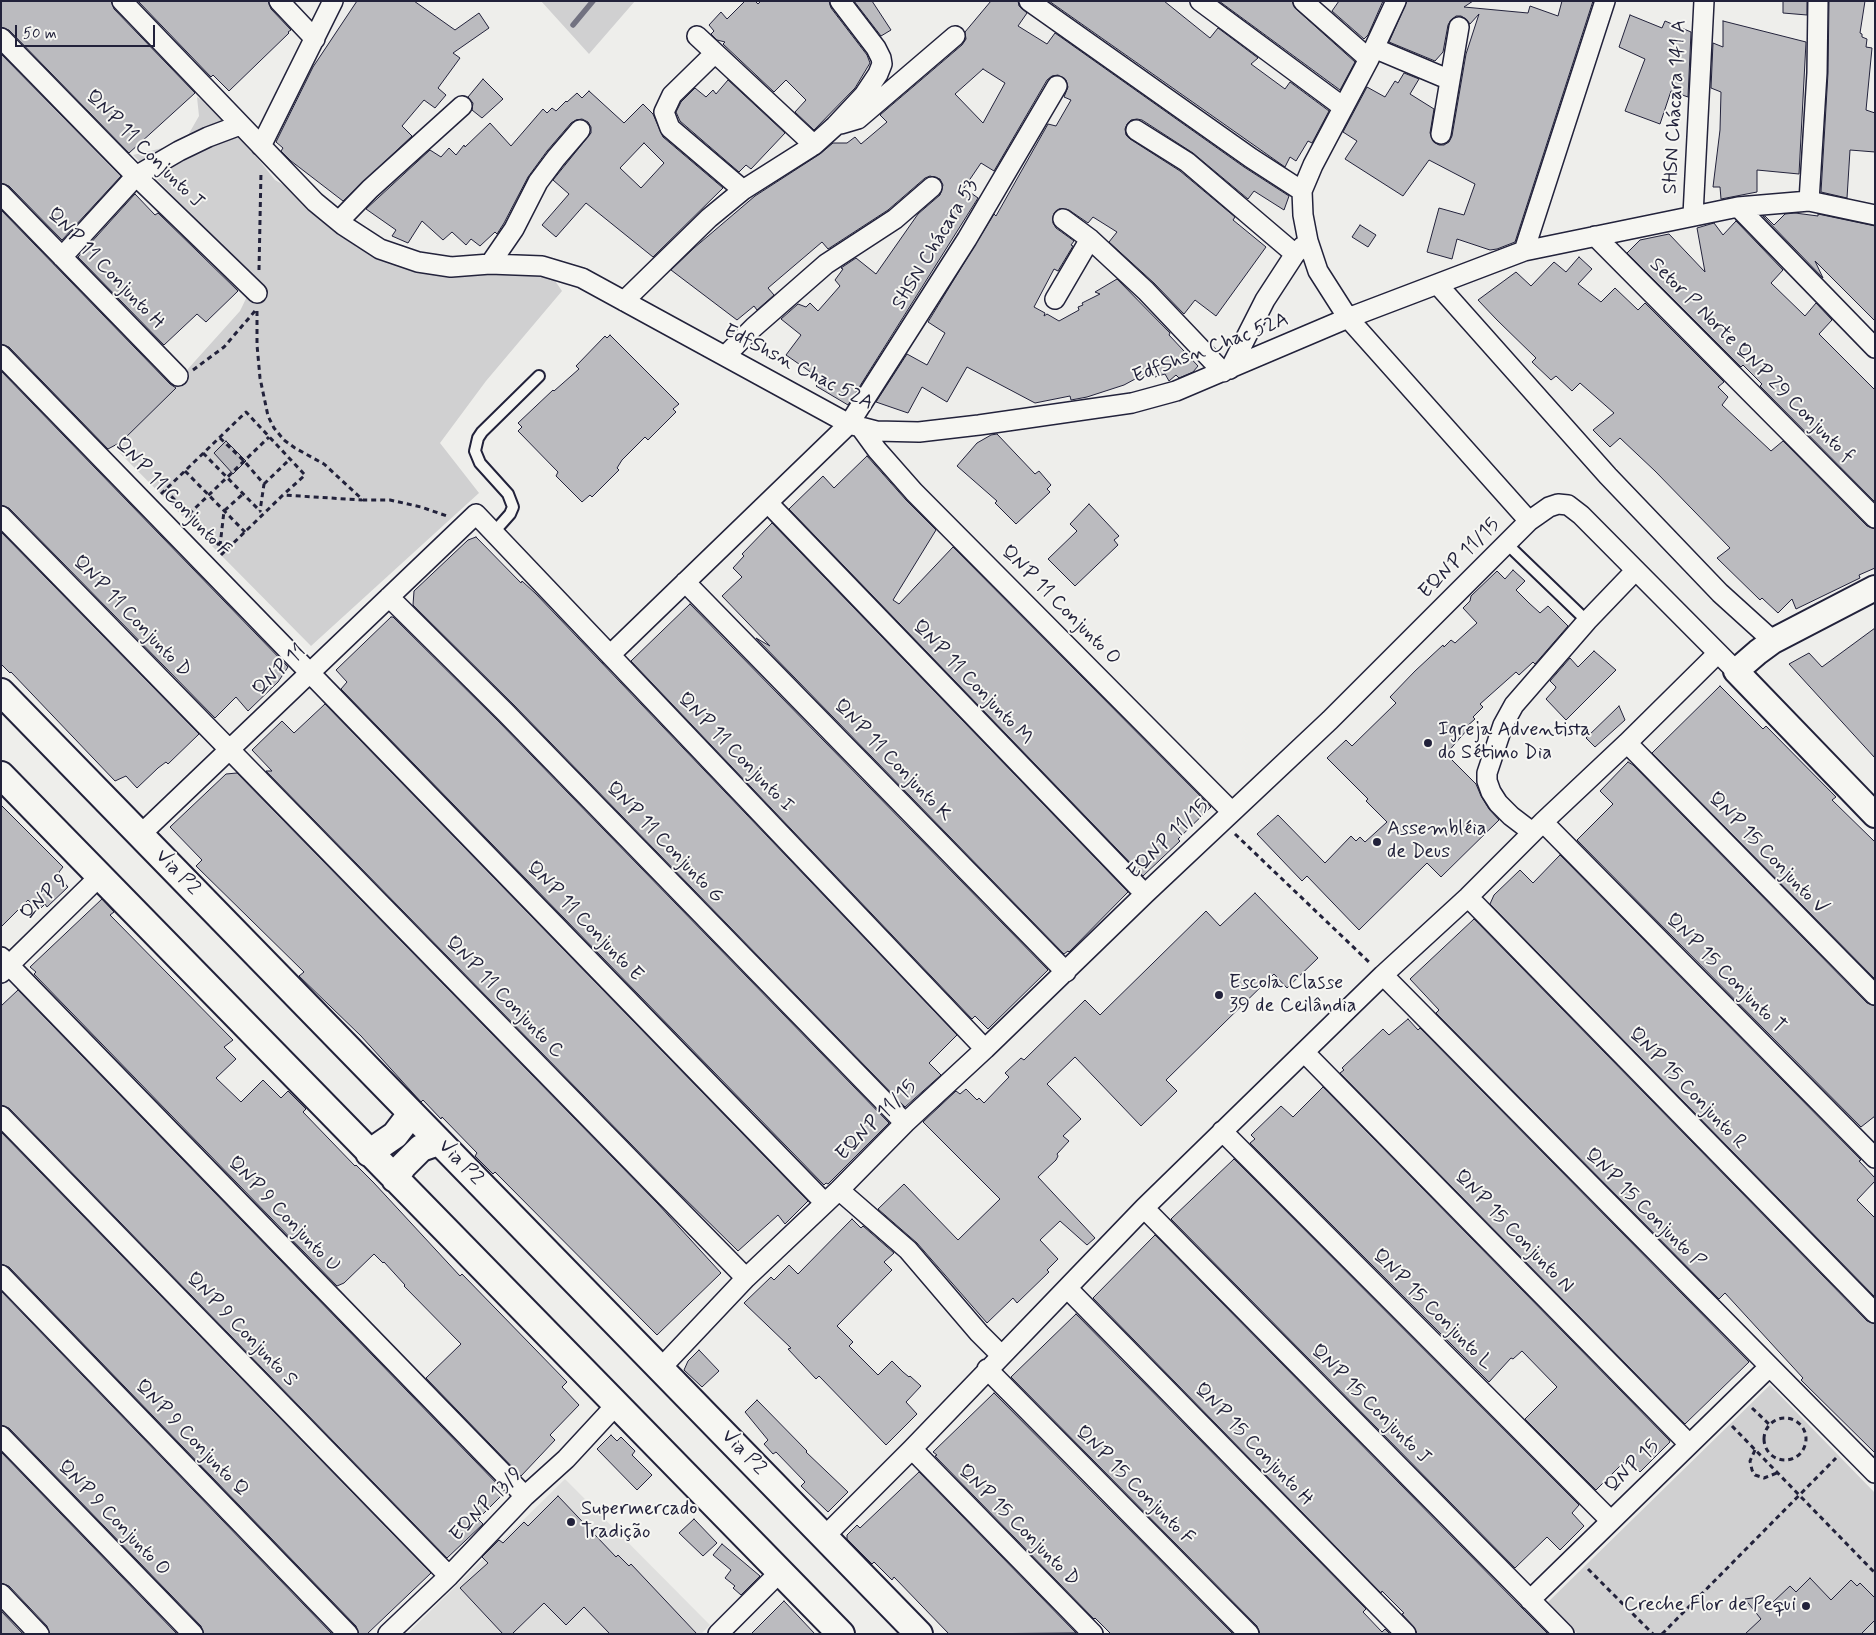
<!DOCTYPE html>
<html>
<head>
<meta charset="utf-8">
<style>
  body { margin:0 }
  #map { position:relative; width:1876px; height:1635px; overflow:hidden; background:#eeeeeb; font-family:Mynerve,sans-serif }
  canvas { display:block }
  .frame { position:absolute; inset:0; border:2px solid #22223b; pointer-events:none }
  .scale { position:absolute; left:15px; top:25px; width:140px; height:22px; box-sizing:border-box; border:2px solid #22223b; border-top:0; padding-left:6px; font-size:15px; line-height:18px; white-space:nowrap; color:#22223b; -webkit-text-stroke:4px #f6f6f2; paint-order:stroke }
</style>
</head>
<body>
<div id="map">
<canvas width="1876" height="1635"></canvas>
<div class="frame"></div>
<div class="scale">50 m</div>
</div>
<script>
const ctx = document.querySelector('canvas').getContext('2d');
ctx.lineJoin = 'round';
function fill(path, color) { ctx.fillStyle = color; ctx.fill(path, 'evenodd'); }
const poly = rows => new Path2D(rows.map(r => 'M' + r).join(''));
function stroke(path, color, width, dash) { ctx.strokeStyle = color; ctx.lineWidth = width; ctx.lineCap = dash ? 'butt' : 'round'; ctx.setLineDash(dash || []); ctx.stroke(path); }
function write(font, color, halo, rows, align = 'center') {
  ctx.font = font + ' Mynerve,sans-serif'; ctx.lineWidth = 4; ctx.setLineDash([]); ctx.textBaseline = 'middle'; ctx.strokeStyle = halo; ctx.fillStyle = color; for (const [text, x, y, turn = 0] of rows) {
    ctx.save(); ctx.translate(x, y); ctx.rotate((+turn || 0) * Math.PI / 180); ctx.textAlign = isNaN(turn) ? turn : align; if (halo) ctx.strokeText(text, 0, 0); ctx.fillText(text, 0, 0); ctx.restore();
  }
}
fill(poly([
  [565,1479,710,1625,701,1634,407,1634]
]), '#dfdfde');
fill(poly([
  [541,1,635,1,589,54],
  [197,97,218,109,275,180,404,254,545,266,562,291,486,381,440,443,479,493,311,646,116,449,240,311,255,280,133,155,171,146,187,137,199,116],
  [1770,1385,1875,1493,1875,1634,1578,1634,1547,1603]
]), '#d0d0d1');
stroke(poly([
  [573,25,593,1]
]), '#727281', 5.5);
const building = poly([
  [1,1,111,1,114,9,195,93,129,153,9,30,1,27,1,1],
  [138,1,268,1,271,9,291,30,288,32,289,33,229,91,213,75,211,77,138,1],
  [357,1,414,1,455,30,479,13,489,28,453,53,460,58,438,88,446,95,435,108,424,100,402,126,412,136,343,201,291,161,281,151,283,148,276,142,313,67,357,1],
  [745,1,755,1,758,4,761,1,829,1,831,8,867,55,870,63,855,88,814,130,795,112,806,100,786,80,774,92,723,44,725,42,717,40,711,34,714,31,709,25,721,12,727,19,745,1],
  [854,1,872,1,891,30,881,36,854,1],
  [991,1,1018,1,1019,6,1027,13,1018,26,1047,44,1055,33,1244,167,1289,196,1284,210,1254,191,1248,199,1193,153,1142,120,1137,119,1131,120,1127,124,1125,129,1126,135,1130,139,1180,171,1235,217,1233,220,1266,247,1216,316,1195,300,1184,314,1154,283,1109,242,1117,232,1093,217,1088,223,1069,210,1059,209,1054,213,1053,223,1056,228,1074,241,1071,245,1073,246,1058,271,1054,269,1034,307,1045,313,1044,316,1047,314,1059,321,1079,310,1078,307,1083,305,1082,303,1100,294,1095,292,1117,279,1170,333,1169,335,1198,366,1193,372,1179,378,1176,375,1169,381,1165,374,1155,377,1150,371,1124,385,1087,397,1071,400,1070,396,1035,403,967,367,947,402,922,387,908,413,876,402,907,354,927,365,945,333,928,322,994,214,996,216,1048,124,1056,126,1071,100,1064,97,1068,87,1066,80,1058,75,1052,76,1047,80,994,171,981,163,964,188,978,198,848,405,816,386,822,380,786,355,801,335,781,319,798,304,806,307,810,303,818,311,840,286,835,280,843,269,841,268,856,258,876,274,918,214,940,195,943,185,940,179,930,176,925,178,888,210,828,249,822,242,768,288,774,295,757,310,754,306,737,320,671,270,694,248,755,196,820,154,833,143,847,143,855,137,861,144,887,122,880,115,962,45,966,39,965,32,991,1],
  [983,69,1005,83,983,123,955,94,983,69],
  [1049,1,1164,1,1210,38,1218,28,1258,58,1251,64,1285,89,1290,82,1329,111,1312,143,1308,141,1296,161,1290,157,1285,167,1049,1],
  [1219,1,1292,1,1296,9,1355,62,1340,90,1219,1],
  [1339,1,1383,1,1368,35,1364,39,1332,11,1339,1],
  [1407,1,1473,1,1464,7,1528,13,1530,6,1558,16,1562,1,1593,1,1515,242,1497,249,1490,250,1457,239,1452,259,1427,252,1439,208,1464,215,1475,184,1429,160,1403,196,1345,159,1357,141,1343,132,1367,87,1385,97,1395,81,1398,83,1404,73,1419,79,1410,94,1434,109,1430,133,1434,142,1439,145,1444,145,1449,142,1452,136,1466,54,1479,14,1470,24,1466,19,1461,16,1456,16,1451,20,1448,25,1443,52,1435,61,1389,42,1407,1],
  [1783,1,1807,1,1807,15,1783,13,1783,1],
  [1829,1,1865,1,1860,33,1862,34,1862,37,1867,39,1866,47,1872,48,1866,110,1875,113,1875,152,1850,150,1847,198,1821,192,1828,73,1829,1],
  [1630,15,1662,28,1665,21,1691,32,1688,97,1671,91,1660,124,1625,111,1645,59,1619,47,1630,15],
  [1723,21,1806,42,1799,174,1757,170,1757,192,1721,199,1720,187,1713,187,1720,130,1721,92,1711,88,1713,43,1723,47,1723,21],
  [1,54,121,176,62,240,9,186,1,183,1,54],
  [483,79,503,99,482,118,472,110,473,103,468,97,483,79],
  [728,80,785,133,751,169,746,165,739,172,680,121,676,112,681,102,695,88,706,97,713,90,716,94,728,80],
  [589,91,624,123,643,104,653,114,663,137,723,188,653,257,586,203,556,237,542,225,569,194,553,180,591,133,591,127,588,122,582,119,576,120,571,123,547,151,528,177,504,223,497,234,495,232,480,246,471,239,466,245,452,232,443,240,422,221,408,243,392,236,396,230,366,209,430,150,441,157,449,148,456,155,464,145,465,147,490,123,511,146,543,109,547,113,552,108,556,111,566,101,567,102,577,93,582,98,589,91],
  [644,143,664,163,641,188,620,168,644,143],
  [135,194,155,215,158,213,238,291,206,322,197,314,164,345,78,257,135,194],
  [1,210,170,384,176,388,121,442,108,449,9,347,1,344,1,210],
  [1795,213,1818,216,1818,214,1875,226,1875,321,1815,261,1823,278,1763,216,1765,216,1774,225,1785,214,1795,213],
  [1736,221,1783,270,1771,283,1805,316,1816,303,1832,320,1819,334,1875,390,1875,502,1760,386,1762,384,1743,365,1741,367,1627,253,1640,240,1669,234,1705,272,1697,228,1714,223,1723,235,1736,221],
  [1360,225,1376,235,1368,247,1352,237,1360,225],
  [1579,257,1592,269,1578,284,1601,302,1615,288,1638,310,1645,303,1724,382,1718,387,1728,397,1722,405,1771,451,1783,441,1867,526,1875,529,1875,568,1859,575,1860,578,1796,609,1792,599,1778,613,1762,598,1760,600,1717,558,1730,548,1655,471,1620,438,1610,447,1593,430,1614,413,1580,383,1572,391,1556,376,1551,380,1532,362,1536,358,1497,320,1478,300,1516,272,1531,286,1554,262,1566,272,1579,257],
  [610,335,679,404,673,409,676,412,648,440,645,437,622,460,617,468,619,470,592,497,590,495,582,502,556,476,558,472,518,431,522,427,518,423,553,390,554,391,579,369,576,366,605,336,607,338,610,335],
  [1,371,288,667,278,682,248,711,236,697,215,718,9,508,1,505,1,371],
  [997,434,1035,474,1039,471,1051,485,1047,489,1050,492,1016,524,995,503,997,501,957,466,977,443,991,435,997,434],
  [226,441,246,461,233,474,214,453,226,441],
  [867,456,906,500,936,530,893,600,899,604,953,547,1211,807,1178,839,1180,841,1143,876,789,509,823,476,834,488,867,456],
  [1089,504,1119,536,1114,540,1118,545,1075,586,1048,559,1077,531,1070,524,1089,504],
  [772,523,1128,892,1069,952,1068,951,1064,954,756,638,770,646,722,596,742,577,733,568,744,556,742,554,772,523],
  [1,532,199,734,168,764,166,762,158,768,137,788,126,776,115,781,11,672,10,673,1,664,1,532],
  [476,537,521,583,522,581,536,594,957,1035,929,1063,941,1075,905,1107,514,705,413,605,414,591,468,540,476,537],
  [1513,570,1525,581,1516,590,1529,603,1540,613,1548,606,1568,626,1535,664,1533,662,1519,675,1516,672,1480,704,1483,707,1473,717,1475,719,1465,728,1467,730,1446,754,1476,784,1481,796,1489,809,1499,820,1441,877,1427,863,1359,930,1307,876,1302,881,1257,834,1278,815,1325,863,1351,836,1356,841,1360,837,1365,842,1387,822,1366,801,1368,799,1327,758,1346,740,1352,746,1396,703,1390,697,1415,671,1443,645,1444,647,1451,640,1455,643,1477,623,1463,608,1470,601,1471,596,1497,571,1505,579,1513,570],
  [690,604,1048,970,988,1029,975,1016,972,1019,631,661,690,604],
  [391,617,393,617,498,721,889,1123,828,1184,826,1183,824,1185,341,689,347,682,336,670,391,617],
  [1875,628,1875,758,1789,664,1809,653,1822,667,1875,628],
  [1594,651,1616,670,1566,720,1546,699,1555,689,1556,687,1550,681,1570,658,1578,667,1594,651],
  [1720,686,1763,729,1766,726,1836,797,1832,800,1875,842,1875,979,1652,753,1720,686],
  [325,704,808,1201,785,1224,778,1215,738,1251,674,1188,266,771,272,771,252,750,282,721,294,733,325,704],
  [1619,706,1625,720,1595,747,1586,738,1619,706],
  [1628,762,1633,765,1867,1003,1875,1006,1875,1116,1861,1127,1577,840,1613,804,1600,791,1628,762],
  [237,773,658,1204,721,1273,657,1335,495,1172,493,1174,475,1156,477,1153,442,1117,441,1119,423,1100,421,1102,361,1036,299,976,304,972,196,866,202,860,170,827,226,774,237,773],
  [1,805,63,867,59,872,61,874,59,877,68,887,47,907,45,904,38,911,28,900,1,927,1,805],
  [1560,855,1861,1160,1859,1161,1875,1178,1875,1181,1857,1200,1875,1218,1875,1297,1490,904,1494,895,1520,870,1533,883,1560,855],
  [1255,893,1318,958,1287,988,1274,974,1166,1080,1177,1091,1141,1126,1075,1057,1047,1084,1081,1119,1063,1136,1069,1141,1057,1154,1058,1156,1056,1160,1038,1177,1095,1238,1087,1245,1060,1221,1040,1240,1058,1259,1047,1270,1049,1272,1017,1303,1013,1298,987,1323,917,1243,878,1209,904,1184,958,1240,1000,1199,923,1122,956,1091,960,1094,966,1089,977,1100,979,1098,984,1103,1009,1077,1005,1073,1021,1058,1024,1060,1085,1000,1100,1015,1206,911,1220,926,1255,893],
  [102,899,114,912,110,915,233,1040,224,1047,236,1059,216,1078,241,1102,263,1080,281,1098,288,1091,306,1109,303,1112,355,1166,356,1165,374,1183,460,1276,462,1274,567,1382,562,1387,579,1405,550,1435,555,1440,521,1476,426,1378,461,1344,404,1286,405,1285,384,1262,383,1263,374,1254,344,1283,337,1286,34,974,36,972,30,967,102,899],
  [1474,919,1867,1321,1875,1324,1875,1453,1801,1380,1803,1378,1725,1293,1719,1299,1436,1013,1439,1010,1410,979,1474,919],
  [18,990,505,1492,478,1519,483,1524,447,1558,9,1108,1,1105,1,1006,18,990],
  [1408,1019,1418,1030,1420,1028,1749,1362,1685,1424,1340,1073,1344,1070,1342,1068,1383,1029,1389,1035,1408,1019],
  [1323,1087,1669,1440,1670,1442,1640,1472,1627,1459,1596,1490,1525,1419,1557,1387,1522,1351,1513,1359,1511,1358,1489,1382,1250,1143,1255,1139,1251,1135,1281,1106,1293,1117,1323,1087],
  [1,1132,431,1573,367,1634,359,1634,356,1626,9,1267,1,1264,1,1132],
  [1234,1159,1579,1505,1572,1513,1584,1526,1560,1550,1547,1537,1515,1568,1171,1219,1234,1159],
  [852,1219,861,1228,863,1226,894,1253,884,1262,892,1270,837,1326,853,1342,849,1346,878,1375,892,1361,903,1372,909,1377,910,1376,921,1386,906,1402,917,1414,886,1445,819,1376,816,1379,788,1349,791,1348,744,1303,771,1277,774,1280,789,1265,798,1274,852,1219],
  [1155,1235,1522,1608,1548,1634,1417,1634,1414,1627,1402,1614,1404,1613,1382,1591,1381,1593,1093,1298,1155,1235],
  [1,1291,332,1634,204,1634,201,1626,9,1428,1,1425,1,1291],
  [1076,1314,1366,1609,1363,1612,1382,1632,1385,1629,1390,1634,1260,1634,1257,1626,1011,1377,1076,1314],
  [699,1350,719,1371,702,1387,684,1370,688,1361,699,1350],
  [994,1393,1233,1634,1111,1634,1095,1618,1094,1619,935,1456,937,1455,933,1452,994,1393],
  [757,1400,807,1451,806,1452,848,1492,828,1512,801,1486,805,1482,776,1452,773,1454,764,1444,768,1440,745,1412,757,1400],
  [611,1435,617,1441,621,1437,635,1451,632,1455,652,1475,637,1490,597,1449,611,1435],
  [1,1452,177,1634,50,1634,47,1626,9,1586,1,1583,1,1452],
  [919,1472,1076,1633,949,1634,894,1577,892,1580,874,1562,872,1564,847,1539,847,1535,857,1525,860,1528,919,1472],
  [558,1496,616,1557,618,1555,629,1566,631,1564,697,1634,610,1634,584,1607,566,1625,544,1603,512,1634,503,1634,460,1588,488,1563,482,1557,499,1540,503,1543,524,1522,528,1526,558,1496],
  [694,1519,717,1543,703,1556,679,1533,694,1519],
  [722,1544,760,1576,741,1595,733,1588,735,1586,725,1578,731,1570,713,1555,722,1544],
  [1810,1578,1831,1600,1851,1580,1857,1586,1860,1583,1875,1598,1875,1620,1861,1634,1745,1634,1761,1619,1745,1599,1760,1597,1772,1603,1790,1586,1796,1592,1810,1578],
  [784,1601,815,1634,751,1634,784,1601],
  [1,1611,23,1634,1,1634,1,1611]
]);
fill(building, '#bbbbbf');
stroke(building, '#22223b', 1);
const service = poly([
  [494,532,510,514,513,507,508,494,480,463,475,451,478,438,482,432,539,376],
  [1507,544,1587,621]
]);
const minor = poly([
  [122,1,315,202,343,225,380,249,418,262,451,267,490,264,542,266,582,278,849,424,876,431,919,432,979,425,1132,403,1176,391,1348,318,1524,251,1738,207,1809,201,1875,215],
  [279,1,315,39],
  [1029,1,1251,158,1302,191],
  [1200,1,1343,107],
  [1303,1,1369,59],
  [1396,1,1369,59,1313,165,1302,191,1303,215,1308,241,1318,271,1348,318,1529,521],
  [697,36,814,145],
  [1,38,136,176,257,293],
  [1374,48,1450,80],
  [715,53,672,95,664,112,670,128,743,190],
  [841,124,858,119,955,36],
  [1136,130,1187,162,1295,254],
  [1441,134,1459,27],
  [261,146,333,1],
  [1,194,178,376],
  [1809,201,1817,73,1818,1],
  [1738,207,1875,348],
  [1693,215,1704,1],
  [1063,219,1090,239,1146,291,1223,372],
  [339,221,370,189,462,106],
  [1595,236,1875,518],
  [1524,251,1605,1],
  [62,257,136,176,179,151,208,137,240,125],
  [490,264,514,229,538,182,556,158,580,130],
  [1438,285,1608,476,1720,593,1773,641],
  [1055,299,1090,239],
  [624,301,709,218,743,190,814,145,835,126,864,95,878,74,882,64,881,58,876,48,840,1],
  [1,355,825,1203],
  [725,356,754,327,826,264,895,219,932,187],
  [1230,369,1265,300,1295,254,1303,246],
  [861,428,877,450,914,492,1232,812],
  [768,503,1145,894],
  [1,516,746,1278],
  [685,582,1066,972],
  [389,597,506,713,905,1123],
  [610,655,849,424,967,239,1057,86],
  [1627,743,1875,995],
  [1543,822,1875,1158],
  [1532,832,1511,816,1498,803,1491,792,1487,781,1487,773,1503,725,1514,705,1587,621,1635,571],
  [140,835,476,514,985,1049],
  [1468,897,1875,1313],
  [1,957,525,1496],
  [1,973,100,876],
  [1383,975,1875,1473],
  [1304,1052,1689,1444],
  [1,1116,449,1576],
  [1222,1131,1610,1520],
  [839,1190,908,1250,979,1333,1001,1355],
  [1144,1208,1564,1634],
  [1,1275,348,1634],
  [1067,1288,1406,1634],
  [660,1369,746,1278,839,1190,905,1123,985,1049,1145,894,1330,720,1529,521,1549,507,1558,504,1568,505,1581,515,1736,671],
  [987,1369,1249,1634],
  [1,1436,193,1634],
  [912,1449,1093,1634],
  [824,1537,912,1449,1144,1208,1383,975,1468,897,1543,822,1627,743,1718,653],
  [1,1594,39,1634],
  [1530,1600,1769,1367],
  [388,1634,449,1576,525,1496,566,1459,616,1405],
  [718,1634,780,1572]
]);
const tertiary = poly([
  [1875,588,1773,641,1758,652,1736,671,1875,815]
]);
const secondary = poly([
  [1,692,919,1634],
  [1,775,841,1634],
  [369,1153,395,1135,411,1114],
  [395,1179,403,1166,421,1148,438,1142]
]);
stroke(service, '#22223b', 14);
stroke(minor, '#22223b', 22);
stroke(tertiary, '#22223b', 28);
stroke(secondary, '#22223b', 30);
stroke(poly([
  [259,270,261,171],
  [257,311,257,345,260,378,268,416,274,428,284,440,295,448,324,464,363,500,390,500,421,507,447,516],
  [193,370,224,347,255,311],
  [220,438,244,461,264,484,260,511],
  [203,453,261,512],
  [185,471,245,532],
  [264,484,290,459],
  [165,490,225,551],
  [161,494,246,412,305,475,283,495],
  [189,514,269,437],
  [220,546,224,511,243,494],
  [221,555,283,495,362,500],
  [1235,834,1370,963],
  [1752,1408,1770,1425],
  '1764 1439a21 21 0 1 1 42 0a21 21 0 1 1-42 0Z',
  [1732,1426,1875,1573],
  [1755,1450,1750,1461,1752,1470,1755,1475,1764,1478,1777,1473],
  [1588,1569,1653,1634],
  [1662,1634,1836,1458]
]), '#22223b', 3, [5, 4]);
stroke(service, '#f6f6f2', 10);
stroke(minor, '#f6f6f2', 19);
stroke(tertiary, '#f6f6f2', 24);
stroke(secondary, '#f6f6f2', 26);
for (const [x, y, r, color] of [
  [1428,743,5,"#22223b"],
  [1377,842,5,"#22223b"],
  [1219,995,5,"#22223b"],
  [571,1522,5,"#22223b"],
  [1806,1606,5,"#22223b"]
]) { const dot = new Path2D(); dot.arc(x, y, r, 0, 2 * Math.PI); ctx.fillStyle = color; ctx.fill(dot); stroke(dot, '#f6f6f2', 2); }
write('20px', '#22223b', '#f6f6f2', [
  ["SHSN Chácara 141 A",1676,107,-87],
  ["QNP 11 Conjunto J",144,150,45],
  ["SHSN Chácara 53",936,245,-59],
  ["QNP 11 Conjunto H",105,269,46],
  ["EdfShsn Chac 52A",1211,349,-21],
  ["Setor P Norte QNP 29 Conjunto f",1751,361,45],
  ["EdfShsn Chac 52A",798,368,27],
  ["QNP 11 Conjunto F",172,498,46],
  ["EQNP 11/15",1460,559,-45],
  ["QNP 11 Conjunto O",1060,606,45],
  ["QNP 11 Conjunto D",131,617,46],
  ["QNP 11",280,671,-44],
  ["QNP 11 Conjunto M",972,683,46],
  ["QNP 11 Conjunto I",735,753,46],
  ["QNP 11 Conjunto K",892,761,46],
  ["EQNP 11/15",1169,840,-44],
  ["QNP 11 Conjunto G",664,843,46],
  ["QNP 15 Conjunto V",1767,854,46],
  ["Via P2",177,873,46],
  ["QNP 9",45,898,-44],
  ["QNP 11 Conjunto E",584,922,46],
  ["QNP 15 Conjunto T",1725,974,45],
  ["QNP 11 Conjunto C",504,998,46],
  ["QNP 15 Conjunto R",1687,1089,46],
  ["EQNP 11/15",877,1121,-45],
  ["Via P2",460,1163,46],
  ["QNP 15 Conjunto P",1644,1209,45],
  ["QNP 9 Conjunto U",283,1215,46],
  ["QNP 15 Conjunto N",1513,1232,46],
  ["QNP 15 Conjunto L",1432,1310,45],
  ["QNP 9 Conjunto S",241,1330,46],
  ["QNP 15 Conjunto J",1370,1405,45],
  ["QNP 9 Conjunto Q",191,1439,46],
  ["QNP 15 Conjunto H",1253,1445,46],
  ["Via P2",743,1453,46],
  ["QNP 15",1633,1467,-44],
  ["QNP 15 Conjunto F",1134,1486,45],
  ["EQNP 13/9",487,1505,-46],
  ["QNP 9 Conjunto O",113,1519,46],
  ["QNP 15 Conjunto D",1018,1526,45]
]);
write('20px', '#22223b', '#f6f6f2', [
  ["Igreja Adventista",1438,731],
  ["do Sétimo Dia",1438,754],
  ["Assembléia",1387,830],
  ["de Deus",1387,853],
  ["Escola Classe",1229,984],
  ["39 de Ceilândia",1229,1007],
  ["Supermercado",581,1510],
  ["Tradição",581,1533],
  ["Creche Flor de Pequi",1796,1606,"right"]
], 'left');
</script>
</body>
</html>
